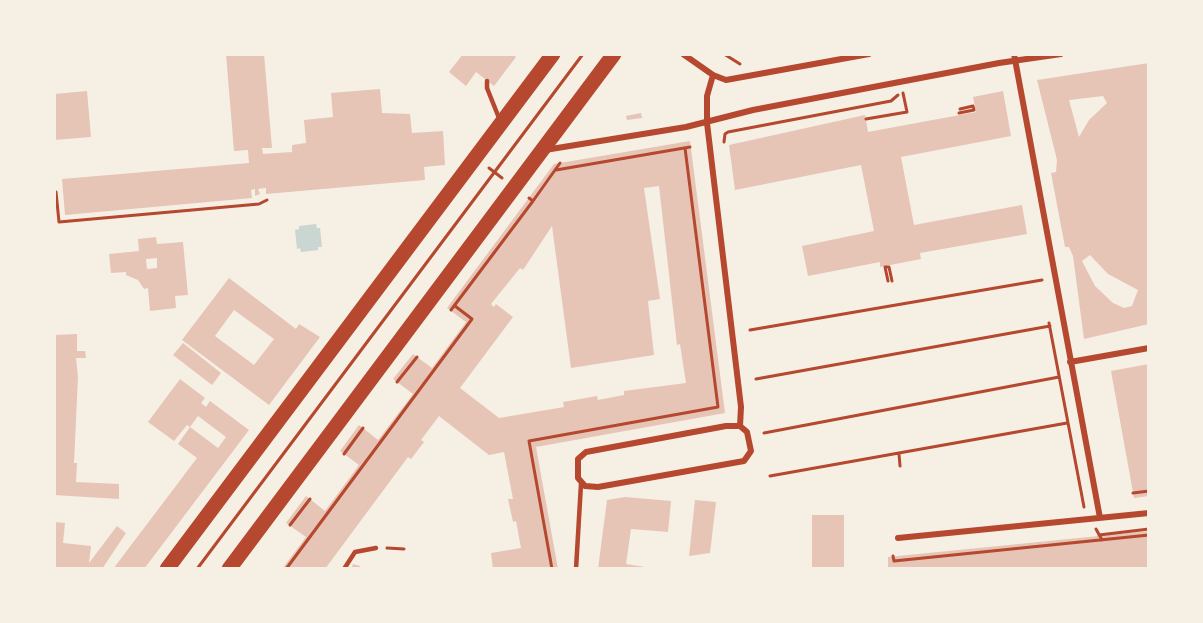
<!DOCTYPE html>
<html>
<head>
<meta charset="utf-8">
<style>
  body { margin:0 }
  #map { position:relative; width:1203px; height:623px; overflow:hidden; background:#f6efe4; font-family:Montserrat,sans-serif }
  canvas { display:block }
  .frame { position:absolute; inset:0; border:56px solid #f6efe4; pointer-events:none }
</style>
</head>
<body>
<div id="map">
<canvas width="1203" height="623"></canvas>
<div class="frame"></div>
</div>
<script>
const ctx = document.querySelector('canvas').getContext('2d');
ctx.lineJoin = 'round';
function fill(path, color) { ctx.fillStyle = color; ctx.fill(path, 'evenodd'); }
const poly = rows => new Path2D(rows.map(r => 'M' + r).join(''));
function stroke(path, color, width, dash) { ctx.strokeStyle = color; ctx.lineWidth = width; ctx.lineCap = dash ? 'butt' : 'round'; ctx.setLineDash(dash || []); ctx.stroke(path); }
fill(poly([
  [316,224,317,228,320,228,322,247,318,247,318,250,301,252,300,248,297,249,295,230,299,229,299,226]
]), '#c9d6d2');
fill(poly([
  [226,54,264,54,272,148,262,148,263,154,292,152,292,145,306,143,304,120,333,117,331,93,380,89,382,113,410,114,412,133,443,131,445,165,424,167,425,180,266,194,266,188,258,189,260,194,255,196,255,189,251,190,252,198,65,215,62,179,249,163,248,150,234,151],
  [463,54,512,54,516,57,494,86,476,72,466,86,449,72],
  [1149,63,1149,324,1084,339,1073,256,1069,247,1065,247,1051,173,1056,172,1057,160,1037,80],
  [1103,96,1107,103,1089,120,1079,137,1069,100],
  [1090,255,1108,274,1138,290,1132,306,1124,308,1113,303,1095,286,1082,261],
  [87,91,91,137,54,140,54,94],
  [1003,91,1011,136,901,157,914,225,1022,205,1027,234,920,253,921,259,880,267,880,262,808,276,802,246,874,231,861,165,735,190,729,145,865,115,868,132,976,112,973,97],
  [641,113,642,118,627,120,626,116],
  [690,141,725,413,536,447,558,569,493,569,491,553,521,548,516,521,513,522,508,499,513,499,504,452,489,455,439,416,421,440,424,442,411,459,408,457,325,569,282,569,306,537,286,523,306,496,325,511,359,465,340,451,359,425,378,440,413,394,393,379,413,354,432,368,466,322,447,308,554,164],
  [659,186,677,345,680,344,686,383,624,391,624,395,598,400,597,396,563,402,564,407,499,418,460,388,513,317,496,304,494,307,491,304,520,268,523,270,552,226,571,368,654,355,648,301,660,299,644,188],
  [156,237,157,244,183,242,188,295,175,296,176,308,150,311,148,288,144,289,138,280,126,275,126,272,111,273,109,254,139,251,138,239],
  [157,258,157,268,147,269,146,259],
  [229,278,296,329,299,324,320,337,269,405,182,340],
  [234,310,274,339,254,365,215,336],
  [77,334,77,351,85,351,86,358,76,358,78,377,74,463,77,463,76,482,119,484,119,499,54,495,54,335],
  [183,343,221,373,212,385,173,355],
  [1149,364,1149,496,1134,498,1111,371],
  [180,379,205,398,201,403,206,407,210,401,249,430,144,569,113,569,197,458,178,444,190,427,218,448,226,437,198,416,190,427,187,425,174,441,148,422],
  [625,497,671,501,668,532,631,529,626,564,658,569,598,569,607,500],
  [695,500,716,502,710,553,689,556],
  [812,515,844,515,844,569,812,569],
  [54,522,65,523,63,543,91,546,89,563,117,526,126,533,102,569,54,569],
  [1149,531,1149,569,888,569,888,557],
  [353,564,360,566,359,569,351,569]
]), '#e6c5b7');
stroke(poly([
  [724,54,740,64],
  [959,113,974,110,973,106,960,109],
  [866,119,907,112,903,93],
  [724,142,725,134,728,132,891,101,898,95],
  [489,168,502,178],
  [556,170,690,147],
  [54,192,56,192,59,222,259,204,267,200],
  [529,198,533,201,560,163],
  [888,281,885,267,889,267,892,281],
  [451,310,533,201],
  [1049,323,1084,507],
  [750,330,1042,280],
  [756,379,1050,326],
  [397,382,417,357],
  [764,433,1059,377],
  [344,454,363,428],
  [899,454,900,466],
  [770,476,1067,423],
  [1133,493,1149,491],
  [290,525,310,499],
  [1096,529,1102,540],
  [1099,535,1149,529],
  [387,548,404,549],
  [893,556,894,561,1149,535],
  [197,569,583,54],
  [286,569,472,319,455,306],
  [552,569,529,441,718,407,685,148]
]), '#b5482f', 3);
stroke(poly([
  [487,81,487,88,499,118],
  [344,569,355,552,376,548],
  [576,569,581,484]
]), '#b5482f', 4.5);
stroke(poly([
  [683,54,713,75,726,80,869,54],
  [1014,54,1100,518],
  [713,75,707,96,707,123,741,407,740,426],
  [545,150,686,127,753,110,999,63,1061,54],
  [1070,362,1149,348],
  [726,426,740,426,747,432,751,451,744,461,598,487,585,486,578,478,578,459,586,452,726,426],
  [898,538,1149,513]
]), '#b5482f', 6);
stroke(poly([
  [167,569,553,54],
  [229,569,614,54]
]), '#b5482f', 15);
</script>
</body>
</html>
